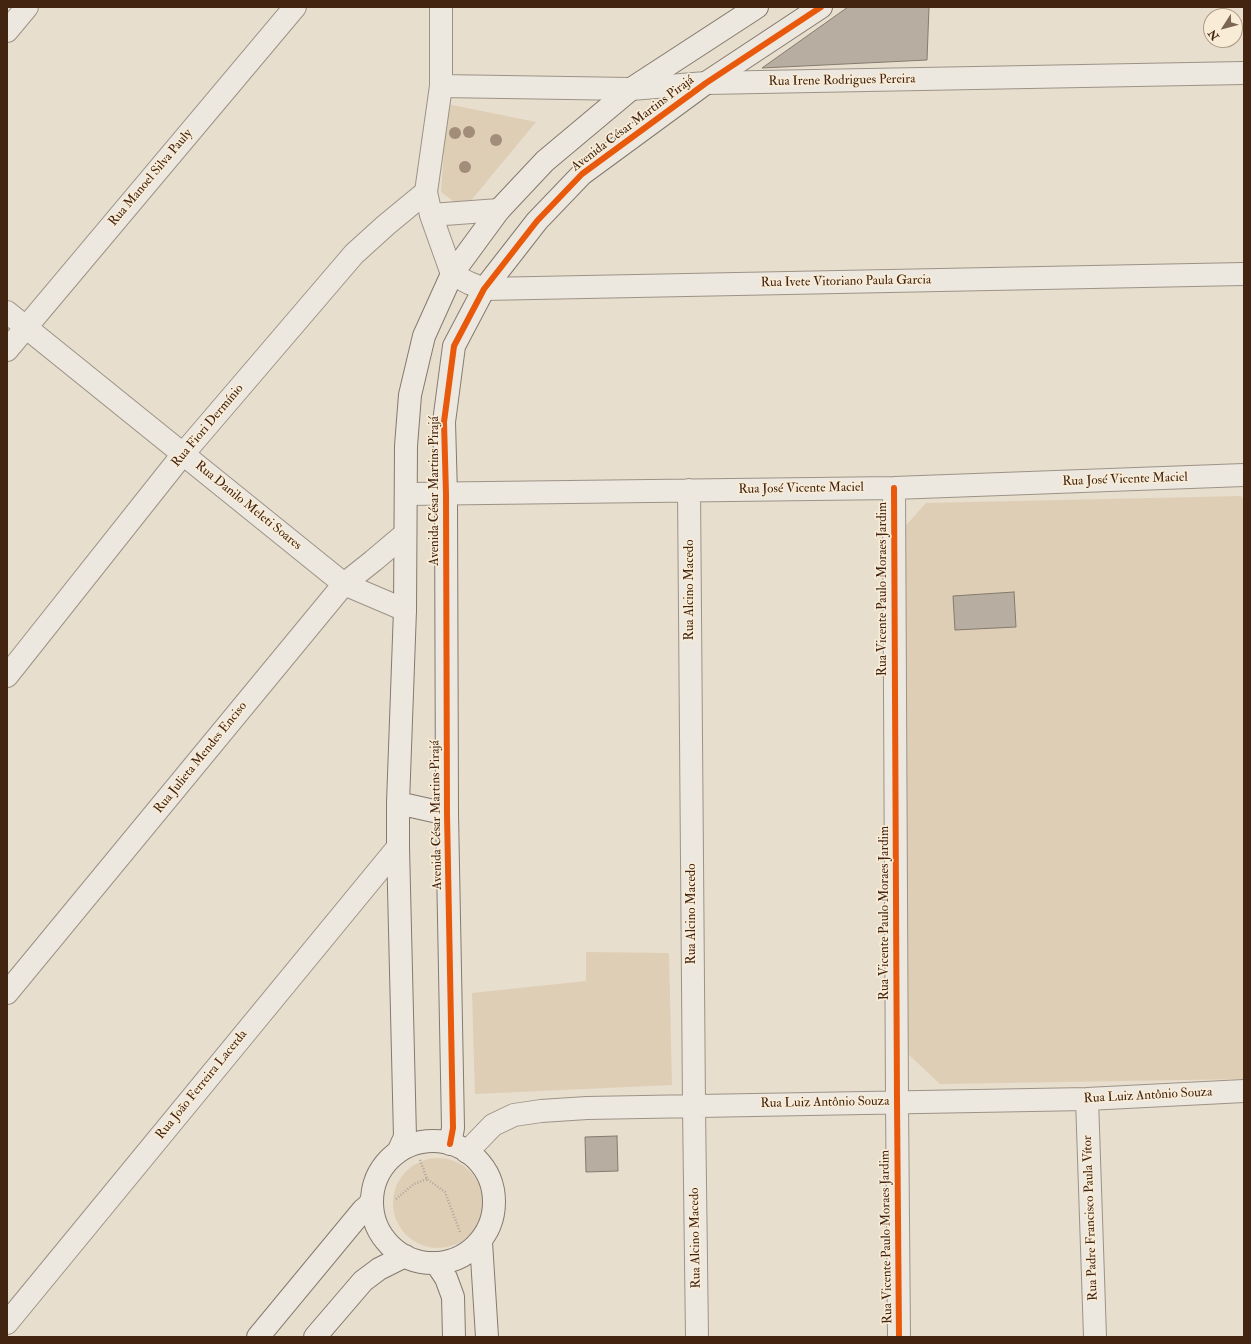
<!DOCTYPE html>
<html>
<head>
<meta charset="utf-8">
<style>
  body { margin:0 }
  #map { position:relative; width:1251px; height:1344px; overflow:hidden; background:#e8decd; font-family:"IM FELL Double Pica",serif }
  canvas { display:block }
  .frame { position:absolute; inset:0; border:8px solid #422411; pointer-events:none }
  .north { position:absolute; left:1203px; top:8px; width:40px; height:40px; box-sizing:border-box; background:#f8ecd7; border:1px solid #af9c88; border-radius:50%; rotate:234deg; font-size:11px; font-weight:700; line-height:16px; text-align:center; color:#422411 }
  .north::after { content:''; display:block; margin:auto; width:14px; height:18px; background:#7c6553; clip-path:polygon(50% 0,100% 100%,50% 72%,0 100%) }
</style>
</head>
<body>
<div id="map">
<canvas width="1251" height="1344"></canvas>
<div class="frame"></div>
<div class="north">N</div>
</div>
<script>
const ctx = document.querySelector('canvas').getContext('2d');
ctx.lineJoin = 'round';
function fill(path, color) { ctx.fillStyle = color; ctx.fill(path, 'evenodd'); }
const poly = rows => new Path2D(rows.map(r => 'M' + r).join(''));
function stroke(path, color, width, dash) { ctx.strokeStyle = color; ctx.lineWidth = width; ctx.lineCap = dash ? 'butt' : 'round'; ctx.setLineDash(dash || []); ctx.stroke(path); }
function write(font, color, halo, rows, align = 'center') {
  ctx.font = font + ' "IM FELL Double Pica",serif'; ctx.lineWidth = 3.5; ctx.setLineDash([]); ctx.textBaseline = 'middle'; ctx.strokeStyle = halo; ctx.fillStyle = color; for (const [text, x, y, turn = 0] of rows) {
    ctx.save(); ctx.translate(x, y); ctx.rotate((+turn || 0) * Math.PI / 180); ctx.textAlign = isNaN(turn) ? turn : align; if (halo) ctx.strokeText(text, 0, 0); ctx.fillText(text, 0, 0); ctx.restore();
  }
}
fill(poly([
  [447,104,536,122,464,209,441,192],
  [1241,496,1244,499,1244,1079,940,1084,906,1052,899,533,926,503],
  [586,952,669,953,672,1085,475,1094,472,993,586,981],
  '393 1203a45 45 0 1 1 90 0a45 45 0 1 1-90 0Z'
]), '#deceb6');
const building = poly([
  [848,7,929,7,927,60,762,68,848,7],
  [1014,592,1016,627,955,630,953,596,1014,592],
  [617,1136,618,1171,586,1172,585,1137,617,1136]
]);
fill(building, '#b7aea1');
stroke(building, '#847a6e', 1);
const street = poly([
  [441,7,441,86,426,192,431,215,452,274,469,283,484,289,1244,274],
  [7,31,27,7],
  [441,86,631,89,706,83,1244,73],
  [431,215,499,210],
  [7,312,344,584,405,610],
  [7,350,295,7],
  [894,488,897,1102,899,1337],
  [689,490,694,1107,697,1337],
  [407,494,894,488,1244,475],
  [7,676,183,454,354,254,386,225,426,192],
  [7,993,344,584,373,561,405,534],
  [1087,1099,1095,1337],
  [467,1152,493,1125,514,1115,541,1111,587,1108,1087,1099,1244,1091],
  [7,1323,398,847]
]);
const secondary = poly([
  [398,803,447,814],
  '372 1202a61 61 0 1 1 122 0a61 61 0 1 1-122 0Z',
  [450,1144,453,1128,447,814,446,494,444,422,454,346,484,289,537,221,582,174,706,83,821,7],
  [398,1152,405,1137,398,847,398,803,405,610,406,446,410,395,424,336,452,274,499,210,545,161,631,89,757,7],
  [481,1242,487,1337],
  [436,1263,446,1278,453,1297,454,1337],
  [258,1337,363,1210,369,1205,372,1199],
  [315,1337,363,1281,379,1269,405,1256]
]);
stroke(street, '#9c9387', 24);
stroke(secondary, '#847a6e', 24);
stroke(poly([
  [420,1160,427,1179,445,1192,460,1232],
  [396,1199,414,1184,427,1179]
]), '#aca69d', 2.5, [1, 2]);
stroke(street, '#ece7df', 22);
stroke(secondary, '#ece7df', 22);
stroke(poly([
  [894,488,897,1102,899,1337],
  [450,1144,453,1128,447,814,446,494,444,422,454,346,484,289,537,221,582,174,706,83,821,7]
]), '#e8590c', 6);
ctx.fillStyle = '#a18d7a';
for (const [x, y] of [
  [469,132],
  [455,133],
  [496,140],
  [465,167]
]) { ctx.beginPath(); ctx.arc(x, y, 6, 0, 2 * Math.PI); ctx.fill(); }
write('13px', '#422411', '#f8ecd7', [
  ["Rua Irene Rodrigues Pereira",842,81,-1],
  ["Avenida César Martins Pirajá",633,124,-37],
  ["Rua Manoel Silva Pauly",151,178,-50],
  ["Rua Ivete Vitoriano Paula Garcia",846,282,-1],
  ["Rua Fiori Dermínio",208,426,-50],
  ["Rua José Vicente Maciel",1125,480,-2],
  ["Rua José Vicente Maciel",801,489,-1],
  ["Avenida César Martins Pirajá",435,491,-90],
  ["Rua Danilo Meleti Soares",248,506,39],
  ["Rua Vicente Paulo Moraes Jardim",883,589,-90],
  ["Rua Alcino Macedo",690,590,-90],
  ["Rua Julieta Mendes Enciso",201,758,-51],
  ["Avenida César Martins Pirajá",437,815,-91],
  ["Rua Vicente Paulo Moraes Jardim",885,913,-90],
  ["Rua Alcino Macedo",692,914,-90],
  ["Rua João Ferreira Lacerda",202,1085,-51],
  ["Rua Luiz Antônio Souza",1148,1096,-3],
  ["Rua Luiz Antônio Souza",825,1103,-1],
  ["Rua Padre Francisco Paula Vítor",1091,1218,-92],
  ["Rua Vicente Paulo Moraes Jardim",887,1237,-91],
  ["Rua Alcino Macedo",696,1238,-91]
]);
</script>
</body>
</html>
